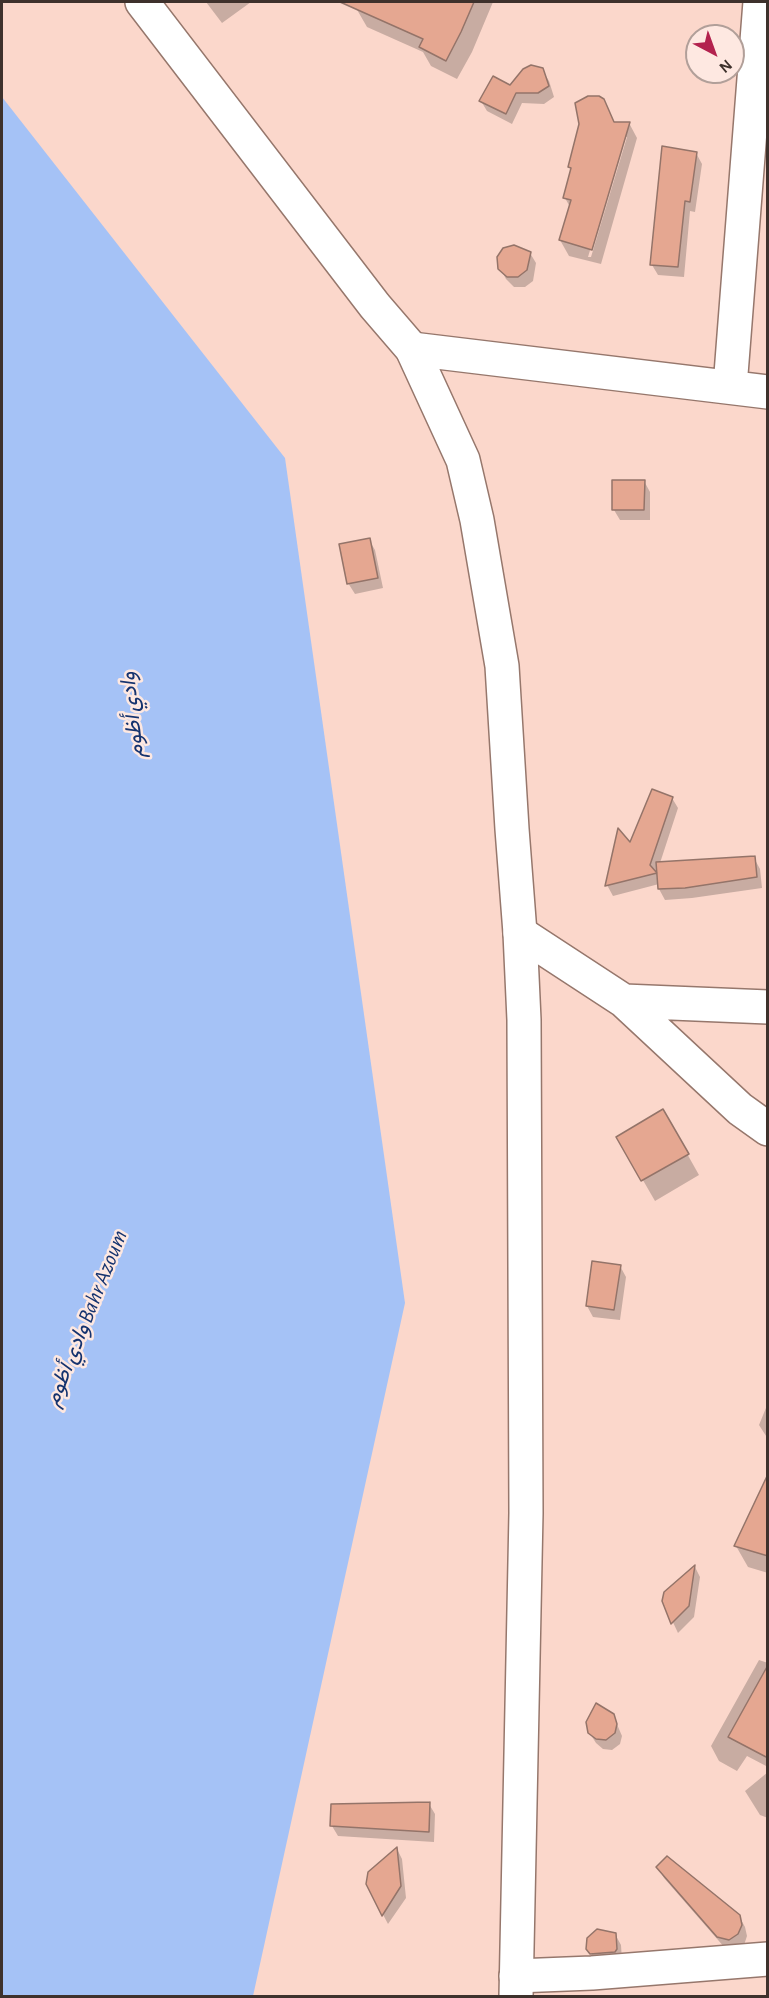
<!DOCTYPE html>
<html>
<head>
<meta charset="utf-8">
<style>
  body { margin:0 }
  #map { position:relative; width:769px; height:1998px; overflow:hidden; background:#fbd7cb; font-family:"Alegreya Sans",sans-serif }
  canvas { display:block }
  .frame { position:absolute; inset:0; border:3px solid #3e312c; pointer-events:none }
  .north { position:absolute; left:685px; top:24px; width:60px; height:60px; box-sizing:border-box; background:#fee8e1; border:2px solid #b19f99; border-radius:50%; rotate:139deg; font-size:16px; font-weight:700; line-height:24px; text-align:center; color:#3e312c }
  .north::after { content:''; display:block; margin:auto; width:21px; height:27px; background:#b3224e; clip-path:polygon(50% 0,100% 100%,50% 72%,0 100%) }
</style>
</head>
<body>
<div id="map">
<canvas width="769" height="1998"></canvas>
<div class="frame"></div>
<div class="north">N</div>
</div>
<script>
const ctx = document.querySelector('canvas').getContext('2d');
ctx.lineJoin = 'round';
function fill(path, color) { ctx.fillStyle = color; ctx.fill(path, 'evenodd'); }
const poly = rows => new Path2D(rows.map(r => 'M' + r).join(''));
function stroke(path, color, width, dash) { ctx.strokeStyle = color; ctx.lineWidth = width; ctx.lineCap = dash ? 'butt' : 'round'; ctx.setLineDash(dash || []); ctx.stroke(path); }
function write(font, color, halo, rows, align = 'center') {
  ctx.font = font + ' "Alegreya Sans",Vazirmatn,sans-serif'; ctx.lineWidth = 5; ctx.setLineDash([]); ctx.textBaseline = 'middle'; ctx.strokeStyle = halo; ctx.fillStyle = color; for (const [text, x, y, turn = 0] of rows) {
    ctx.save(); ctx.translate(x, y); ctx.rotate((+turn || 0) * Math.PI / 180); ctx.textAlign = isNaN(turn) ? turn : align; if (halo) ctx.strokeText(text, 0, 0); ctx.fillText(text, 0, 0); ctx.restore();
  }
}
fill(poly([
  [2,97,285,458,405,1303,253,1996,2,1996]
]), '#a5c2f6');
fill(poly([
  [206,2,251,2,222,23],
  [358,2,493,2,472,52,457,79,431,66,423,52,367,27,356,8],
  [542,70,549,81,554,97,544,104,522,103,512,124,487,111,481,101],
  [603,101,615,123,629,123,637,138,601,264,569,256,560,240,570,207,565,198,572,171,569,167],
  [624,137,627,137,591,257,588,257],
  [696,153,702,164,695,212,690,211,684,277,658,275,652,265],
  [530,253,536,263,533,281,525,287,514,287,506,279,500,268],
  [644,481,650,492,650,520,620,520,614,510],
  [369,540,375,550,383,588,355,594,348,583],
  [672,798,678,808,660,863,754,858,760,869,762,888,692,898,665,900,659,889,659,884,613,896,607,885,631,845],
  [663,1111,699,1175,655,1201,618,1137],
  [593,1263,620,1266,626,1277,620,1320,593,1317,587,1306],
  [768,1403,768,1439,759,1425],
  [768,1496,768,1573,748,1567,736,1546],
  [695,1567,700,1577,694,1617,678,1633,663,1601,665,1593],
  [759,1660,768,1663,768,1767,747,1756,737,1771,719,1761,711,1746],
  [613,1715,622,1736,620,1744,612,1750,603,1749,596,1743,589,1732],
  [768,1772,768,1818,760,1815,745,1791],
  [429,1804,435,1814,434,1842,338,1836,332,1826],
  [397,1849,402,1859,406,1898,388,1924,367,1884],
  [658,1867,739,1916,745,1927,747,1936,744,1945,725,1948,664,1878],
  [615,1934,621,1945,622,1961,597,1964,588,1948]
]), '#0003');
const building = poly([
  [340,2,474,2,461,32,446,61,419,47,423,39,340,2],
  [531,65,543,68,549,86,538,93,516,93,506,114,479,101,493,76,510,85,523,69,531,65],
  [588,96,599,96,604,99,614,122,630,122,592,250,559,240,571,200,563,198,571,168,568,167,579,124,575,103,588,96],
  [662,146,697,152,690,202,685,201,678,267,650,265,662,146],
  [514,245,531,252,527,270,518,277,507,277,498,269,497,257,503,248,514,245],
  [612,480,645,480,644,510,612,510,612,480],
  [370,538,378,578,347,584,339,544,370,538],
  [652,789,673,797,650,865,657,873,605,886,618,828,630,842,652,789],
  [755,856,757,877,685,888,658,889,656,862,755,856],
  [663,1109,689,1154,641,1181,616,1137,663,1109],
  [592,1261,621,1265,614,1310,586,1306,592,1261],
  [768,1474,768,1556,734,1546,768,1474],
  [695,1565,689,1606,671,1624,662,1601,664,1592,695,1565],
  [768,1665,768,1758,728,1737,768,1665],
  [596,1703,614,1714,617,1724,615,1733,606,1740,596,1739,588,1733,586,1722,596,1703],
  [430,1802,429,1832,330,1826,331,1804,430,1802],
  [397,1847,401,1886,382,1916,366,1884,368,1872,397,1847],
  [667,1856,740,1915,742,1925,738,1934,729,1940,717,1937,656,1867,667,1856],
  [597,1929,616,1933,617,1949,615,1952,590,1954,586,1949,587,1938,597,1929]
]);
fill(building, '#e5a791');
stroke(building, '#947469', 1.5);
const minor = poly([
  [412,349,768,392],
  [730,387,760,2],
  [520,933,624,1001,740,1109,768,1129],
  [624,1001,768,1007],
  [516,1976,592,1973,768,1959]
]);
const major = poly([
  [142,2,375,306,412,349,463,460,477,520,502,666,512,829,520,933,524,1020,526,1513,516,1996]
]);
stroke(minor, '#96776c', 36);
stroke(major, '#96776c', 36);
stroke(minor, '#fff', 33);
stroke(major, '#fff', 33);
write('italic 22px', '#15336f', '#fee8e1', [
  ["وادي أظوم",132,715,-96],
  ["وادي أظوم Bahr Azoum",86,1318,-68]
]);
</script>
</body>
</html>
